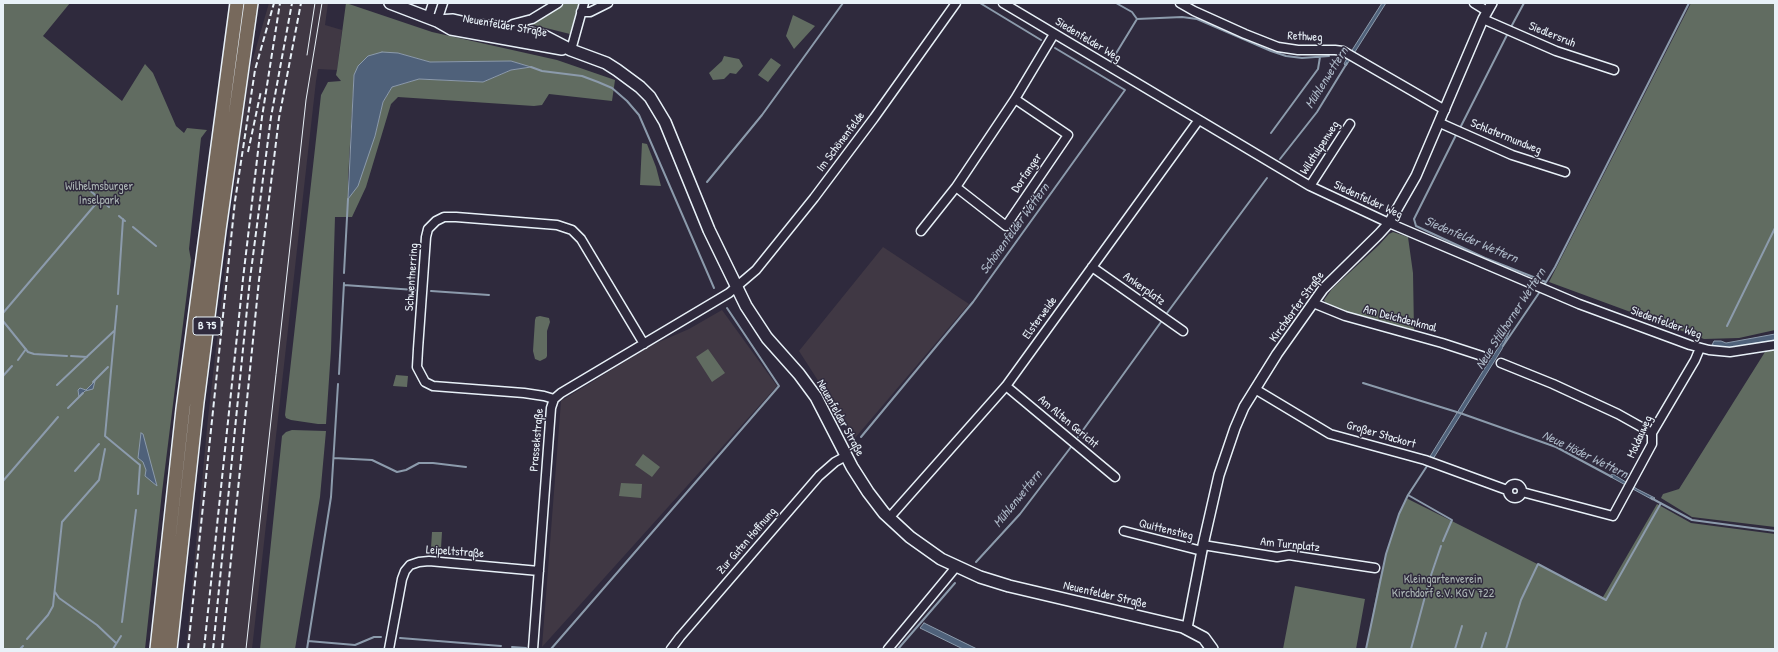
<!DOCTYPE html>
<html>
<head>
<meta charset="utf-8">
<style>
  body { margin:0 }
  #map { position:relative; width:1778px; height:652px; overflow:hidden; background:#2f2a3d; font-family:"Patrick Hand",sans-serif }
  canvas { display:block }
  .frame { position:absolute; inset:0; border:4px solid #e8f1f8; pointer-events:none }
</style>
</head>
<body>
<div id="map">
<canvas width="1778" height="652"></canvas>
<div class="frame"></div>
</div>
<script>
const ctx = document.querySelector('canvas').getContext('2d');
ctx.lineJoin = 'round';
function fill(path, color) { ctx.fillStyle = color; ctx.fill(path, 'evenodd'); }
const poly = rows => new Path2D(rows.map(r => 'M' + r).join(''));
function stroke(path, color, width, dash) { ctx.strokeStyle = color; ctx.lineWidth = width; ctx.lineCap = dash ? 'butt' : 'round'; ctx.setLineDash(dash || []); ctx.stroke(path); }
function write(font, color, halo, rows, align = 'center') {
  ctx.font = font + ' "Patrick Hand",sans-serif'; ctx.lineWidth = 3; ctx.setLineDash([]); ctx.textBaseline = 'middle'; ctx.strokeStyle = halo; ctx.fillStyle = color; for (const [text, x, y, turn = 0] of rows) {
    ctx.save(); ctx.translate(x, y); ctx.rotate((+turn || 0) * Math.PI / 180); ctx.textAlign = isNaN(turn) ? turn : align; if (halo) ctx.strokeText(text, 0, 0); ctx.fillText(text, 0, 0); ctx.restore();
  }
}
fill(poly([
  [269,3,328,3,325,25,342,30,337,70,318,69,316,81,252,649,186,649,208,418,240,137,247,79],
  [883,247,969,304,855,438,799,351],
  [722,310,777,386,542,647,561,401,652,345,689,329]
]), '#403844');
fill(poly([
  [3,3,70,3,43,36,122,101,145,64,153,73,176,126,184,133,187,128,207,130,201,138,189,249,191,260,162,492,145,649,3,649],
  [346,3,432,32,557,60,615,80,612,101,549,94,542,105,534,106,398,97,391,104,366,187,352,217,335,217,331,350,326,424,318,424,291,420,286,418,285,415,321,95,328,82,341,81,336,75,337,70],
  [398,53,430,62,511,61,530,67,511,70,483,82,419,79,392,87,383,102,375,136,348,199,348,179,354,75],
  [562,3,579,3,570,34,530,24,530,22,552,12],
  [1691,3,1775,3,1775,330,1739,338,1704,339,1549,282],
  [793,15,815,26,794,49,786,36],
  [724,56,739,59,743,66,736,74,730,73,724,79,713,80,709,73,722,61],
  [771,58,781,65,768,82,758,75],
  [642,143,647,144,656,167,661,186,640,185],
  [1393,232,1408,237,1413,273,1414,331,1369,320,1327,306,1324,300,1332,289,1379,245,1389,234],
  [540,316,549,318,550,322,547,331,547,356,546,358,540,361,535,359,533,351,535,320,536,317],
  [708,349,725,373,712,382,696,357],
  [1775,350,1775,527,1692,517,1661,498,1663,494,1679,489,1765,352],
  [396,375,408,376,407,387,393,386],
  [292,430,326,431,320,497,295,649,260,649,282,436,286,432],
  [643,454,660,467,652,477,635,465],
  [621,483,642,484,641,498,619,496],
  [1406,498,1603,597,1657,504,1691,523,1775,534,1775,649,1366,649,1379,581,1387,550,1399,513],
  [432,532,442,532,441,548,431,548],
  [1295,586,1365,599,1356,649,1283,649]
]), '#616c61');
const water = poly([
  [1382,3,1386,3,1346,66,1344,64,1347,58,1382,3],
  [382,52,398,53,430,62,511,61,531,67,511,70,483,82,419,79,392,87,383,102,375,136,358,186,348,199,354,75,358,66,368,56,382,52],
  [1510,330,1502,349,1433,459,1429,458,1483,371,1510,330],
  [1775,334,1775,340,1728,348,1712,345,1714,341,1721,341,1726,343,1775,334],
  [95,381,93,389,85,391,79,397,78,390,80,388,86,390,95,381],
  [141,433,143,434,157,486,145,476,146,470,143,462,138,458,141,433],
  [1613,474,1637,489,1655,498,1653,500,1609,476,1613,474],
  [924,623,977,649,963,649,920,628,924,623]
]);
fill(water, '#4f617a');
stroke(water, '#8c9bac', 1);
stroke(poly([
  [980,3,1041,40],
  [1116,3,1132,12,1137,19,1182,17,1197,19,1271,51,1286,56,1302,58,1329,56],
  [1511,27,1524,3],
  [1112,60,1137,19],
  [531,67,542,71,582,76,598,82,612,88,627,101,639,115,714,288],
  [1460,128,1507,35],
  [1271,133,1318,69,1320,57],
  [1456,135,1414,219,1416,226,1485,258,1546,282],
  [1280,159,1317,112,1347,63],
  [707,182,762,115,843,3],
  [100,199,109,207],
  [119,216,125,221],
  [133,227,156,246],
  [344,273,348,199],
  [344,285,415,290],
  [1543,287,1555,267,1689,3],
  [431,291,489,295],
  [118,294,123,219],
  [117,306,105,436,140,465,138,494],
  [3,313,100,199,81,183],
  [1167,313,1267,178],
  [3,321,28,352,34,354,67,356],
  [1727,326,1775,228],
  [1503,346,1541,290],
  [71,356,87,357],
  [18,360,26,349],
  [339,374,344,283],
  [3,376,12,366],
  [93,382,108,367],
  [1363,383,1460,413,1556,447,1612,477],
  [57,385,114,331],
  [68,408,83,393],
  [861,437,973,302,1125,90,1055,48],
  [1078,437,1161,322],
  [334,458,372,460,397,472,406,470,419,463,433,463,466,467],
  [75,471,99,444],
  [3,481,58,417],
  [1408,495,1452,520,1443,541],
  [1651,498,1692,520,1775,531],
  [976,562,1020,514,1071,447],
  [1428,584,1441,546],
  [55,592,59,598,97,625,116,643],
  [122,622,136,510],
  [400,638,501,646],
  [27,639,48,615,53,606,62,522,99,480,105,449],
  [308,641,355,645,374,637,381,637],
  [512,647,526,648],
  [20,649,23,646],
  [113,649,121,636],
  [307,649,331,497,338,384],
  [551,649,779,386,727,308],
  [898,649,955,583],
  [1366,649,1386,554,1399,514,1408,495,1429,463],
  [1411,649,1427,589],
  [1455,649,1462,626],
  [1481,649,1486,633],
  [1506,649,1521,600,1538,564,1606,600,1661,503]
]), '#8c9bac', 2);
const minor = poly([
  [1003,3,1310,186,1389,223,1579,304,1690,345,1709,350,1730,352,1775,345],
  [1180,3,1194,11,1245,34,1278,47,1298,50,1335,50,1343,51,1445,110],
  [1474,3,1487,11],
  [581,12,590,12,608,3],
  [428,18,433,3],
  [1483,19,1556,51,1614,70],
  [437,21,443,3],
  [507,28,513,24,532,19,558,3],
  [571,50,584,3],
  [1440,123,1512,155,1565,172],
  [1310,186,1350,124],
  [956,187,1006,226,1068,135,1015,99],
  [921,231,956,187,1015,99,1054,34],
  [1092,267,1183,331],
  [1313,303,1345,316,1442,343,1482,356],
  [1501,363,1553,384,1618,414,1652,433],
  [1006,386,1115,477],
  [1255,389,1330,434,1425,460,1507,490],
  [554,399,544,396,524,393,433,386,425,382,417,367,418,349,426,237,428,229,436,221,444,217,456,217,557,225,572,230,581,239,644,344],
  '1508 491a7 7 0 1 1 14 0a7 7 0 1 1-14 0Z',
  [1522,492,1613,516,1652,444,1652,433,1695,360,1700,348],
  [889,518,1006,386,1198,121],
  [1124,531,1202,551],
  [1203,545,1277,557,1289,555,1375,568],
  [389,649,402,579,405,571,410,565,419,562,429,561,539,571],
  [533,649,551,408,554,399,561,393,729,293,756,270,814,198,874,118,956,3],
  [671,649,680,637,819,476,835,462,846,456],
  [888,649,956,567]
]);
const tertiary = poly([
  [1187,628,1203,545,1219,475,1235,428,1244,407,1277,354,1323,289,1379,234,1389,223,1416,176,1483,19,1492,3]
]);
const secondary = poly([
  [390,3,437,21,451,29,562,49],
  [437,21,453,20,475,25,507,28,544,36,571,50,606,63,617,70,640,87,650,97,665,122,709,230,746,306,767,338,799,374,816,397,852,467,868,492,884,513,910,537,941,559,980,577,1009,586,1183,627,1204,638,1212,649]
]);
const trunk = poly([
  [157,649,183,409,237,3],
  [170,649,197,402,219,230,251,3]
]);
stroke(minor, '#e8f1f8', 11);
stroke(tertiary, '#e8f1f8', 12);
stroke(secondary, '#e8f1f8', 14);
stroke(trunk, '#e8f1f8', 16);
stroke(minor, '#2f2a3d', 8);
stroke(tertiary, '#2f2a3d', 9);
stroke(secondary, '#2f2a3d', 11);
stroke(trunk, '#77695c', 13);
stroke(poly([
  [307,55,315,3],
  [246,649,306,100,322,3]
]), '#e8f1f8', 1);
stroke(poly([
  [248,152,261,91],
  [188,649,235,201,255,70,274,3],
  [204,649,243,279,262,117,280,3],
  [213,649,250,279,271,117,292,3],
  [222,649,259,280,279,118,301,3]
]), '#e8f1f8', 2, [6, 3]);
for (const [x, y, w] of [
  [207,326,28]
]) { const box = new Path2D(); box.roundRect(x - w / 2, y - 9, w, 18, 3); ctx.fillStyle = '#2f2a3d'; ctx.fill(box); stroke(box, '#e8f1f8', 1); }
write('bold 11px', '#e8f1f8', null, [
  ["B 75",207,326]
]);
write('12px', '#e8f1f8', '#2f2a3d', [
  ["Neuenfelder Straße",505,26,10],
  ["Siedlersruh",1552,35,22],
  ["Rethweg",1305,37,3],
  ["Siedenfelder Weg",1088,40,31],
  ["Schlatermundweg",1506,137,22],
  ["Im Schönenfelde",841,142,-53],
  ["Wildtulpenweg",1320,148,-57],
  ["Dorfanger",1027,173,-56],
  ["Siedenfelder Weg",1368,200,25],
  ["Schwentnerring",412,277,-86],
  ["Ankerplatz",1144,289,35],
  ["Kirchdorfer Straße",1297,307,-54],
  ["Elsterweide",1040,318,-54],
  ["Am Deichdenkmal",1400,319,15],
  ["Siedenfelder Weg",1666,323,20],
  ["Neuenfelder Straße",840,418,61],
  ["Am Alten Gericht",1068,422,40],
  ["Großer Stackort",1381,435,16],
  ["Moldauweg",1640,437,-66],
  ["Prassekstraße",537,440,-85],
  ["Quittenstieg",1166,530,14],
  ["Zur Guten Hoffnung",747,541,-49],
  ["Am Turnplatz",1290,545,6],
  ["Leipeltstraße",455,552,4],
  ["Neuenfelder Straße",1105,595,13]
]);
write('12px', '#abb5b4', '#2f2a3d', [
  ["Wilhelmsburger",99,187],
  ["Inselpark",99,201],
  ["Kleingartenverein",1443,580],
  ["Kirchdorf e.V. KGV 722",1443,594]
]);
write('italic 13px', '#abb7c6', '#2f2a3d', [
  ["Mühlenwettern",1327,78,-58],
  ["Schönenfelder Wettern",1015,229,-54],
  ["Siedenfelder Wettern",1471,240,23],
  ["Neue Stillhorner Wettern",1511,319,-57],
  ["Neue Höder Wettern",1585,455,26],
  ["Mühlenwettern",1018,499,-51]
]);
</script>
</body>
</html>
